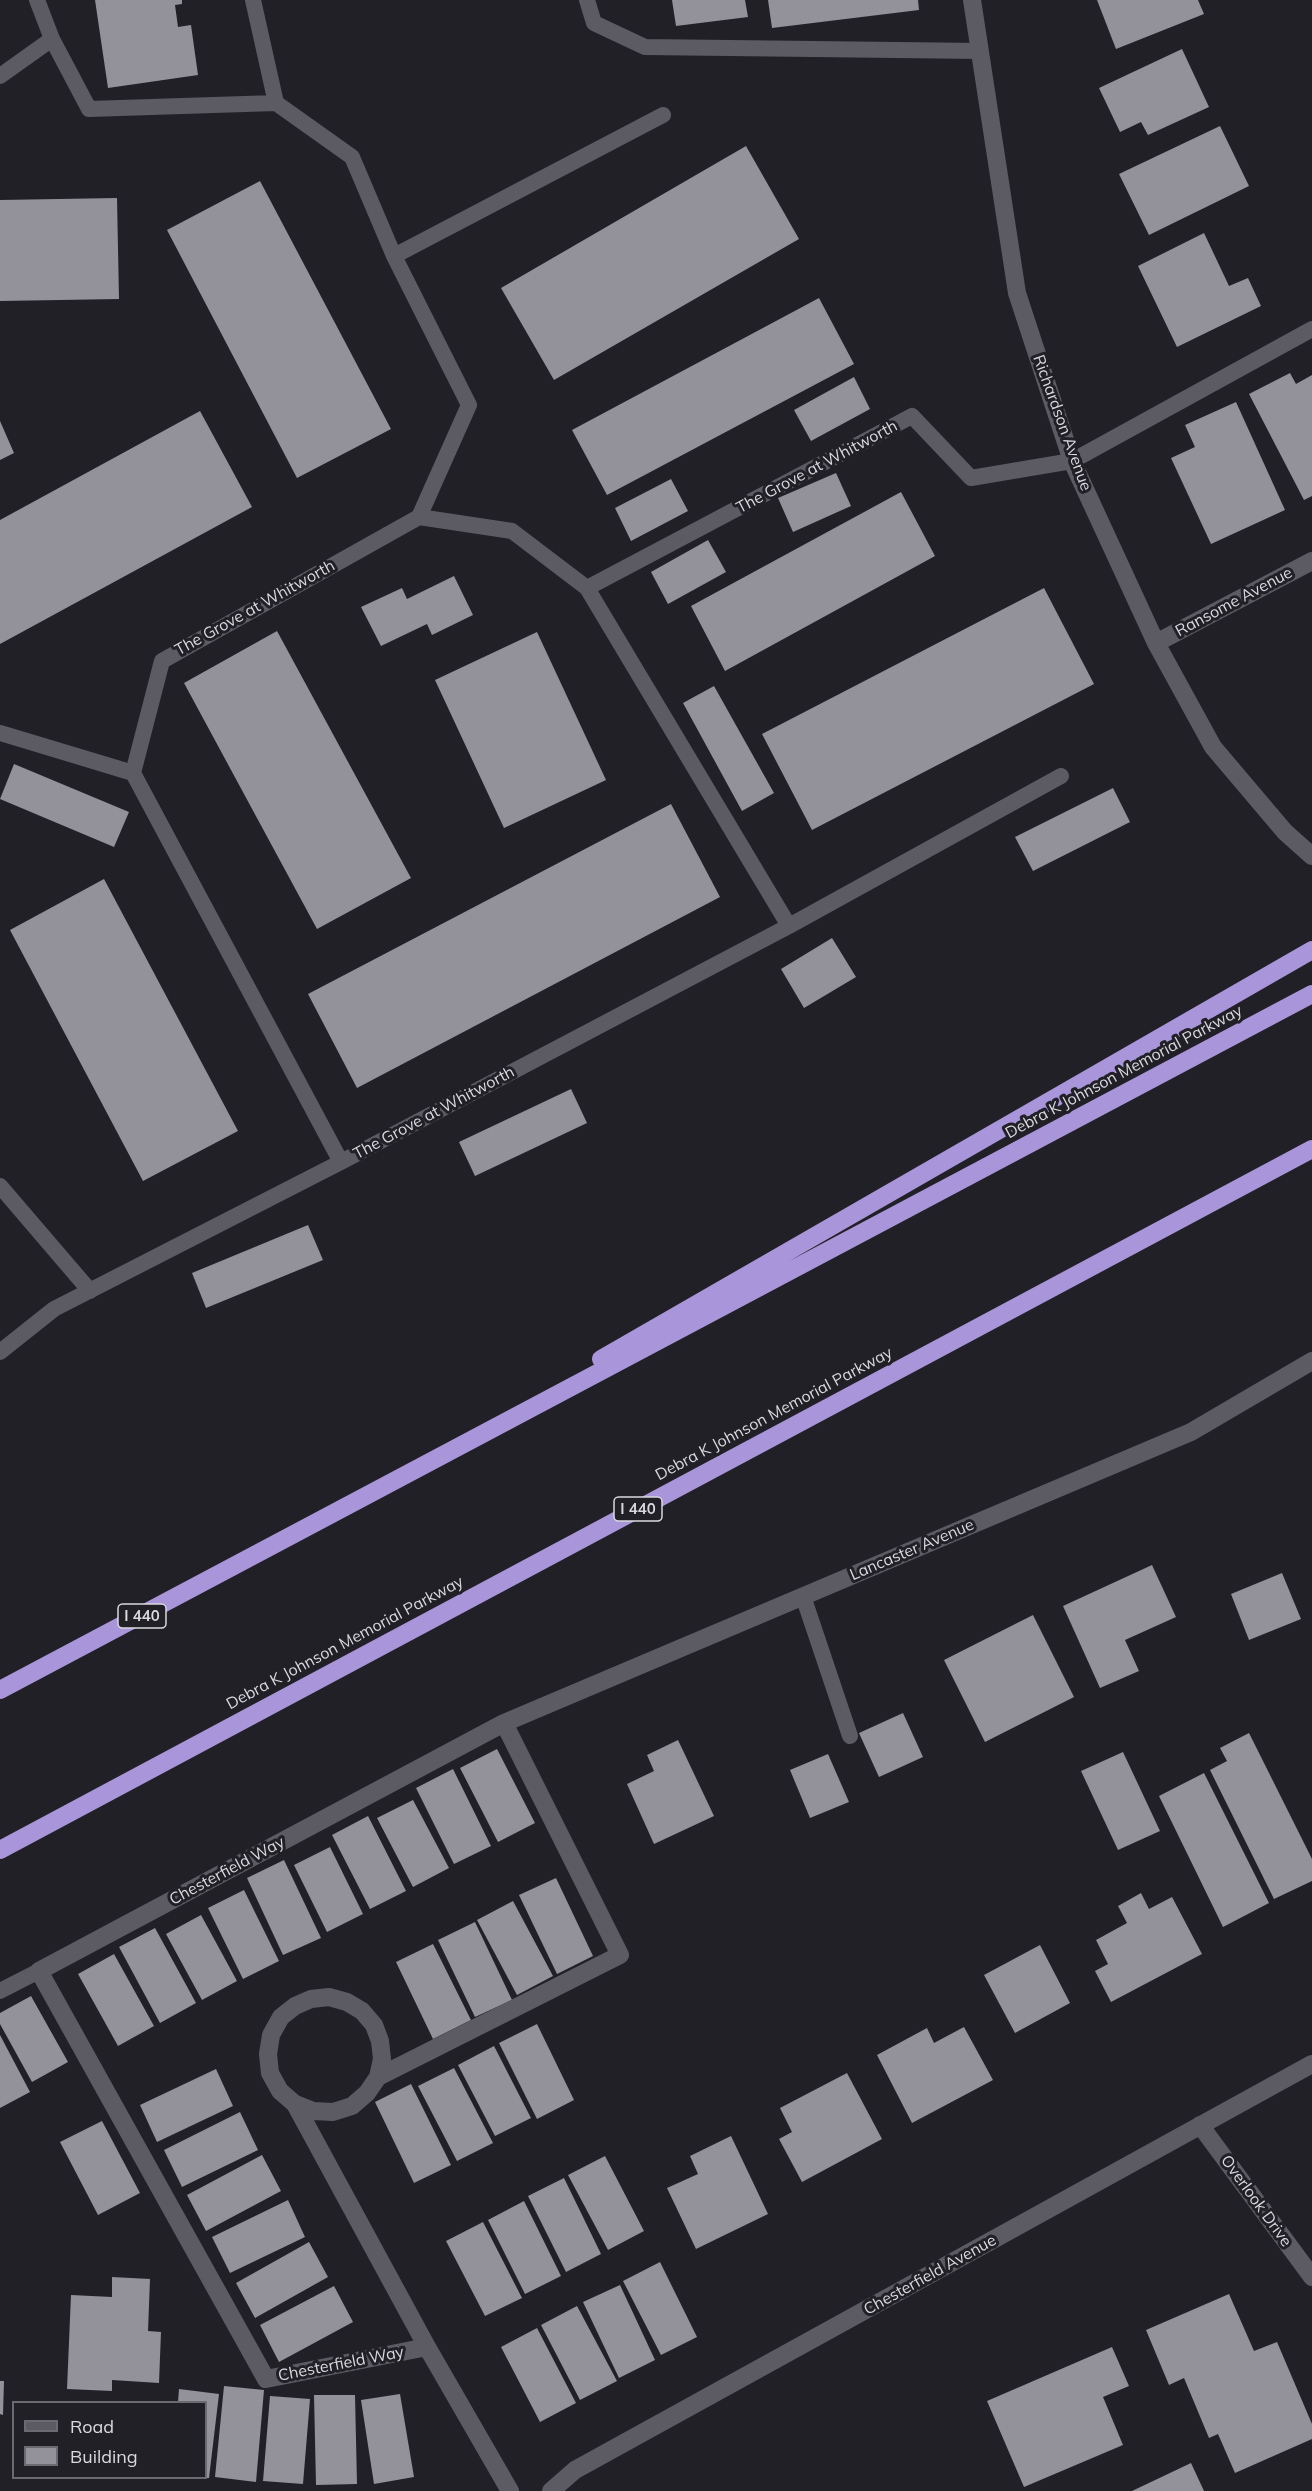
<!DOCTYPE html>
<html>
<head>
<meta charset="utf-8">
<style>
  body { margin:0 }
  #map { position:relative; width:1312px; height:2491px; overflow:hidden; background:#222027; font-family:Mulish,sans-serif }
  canvas { display:block }
  .legend { position:absolute; left:12px; top:2401px; width:195px; height:78px; box-sizing:border-box; background:#222027; border:2px solid #6b6a70; margin:0; padding:8px 10px; list-style:none; font-size:18px; color:#d9d8dd }
  .legend li { display:flex; align-items:center; gap:12px; height:30px }
  .legend b { width:30px; border:2px solid #6b6a70 }
</style>
</head>
<body>
<div id="map">
<canvas width="1312" height="2491"></canvas>
<ul class="legend">
<li><b style="height:8px;background:#5c5b63"></b>Road</li>
<li><b style="height:16px;background:#939199"></b>Building</li>
</ul>
</div>
<script>
const ctx = document.querySelector('canvas').getContext('2d');
ctx.lineJoin = 'round';
function fill(path, color) { ctx.fillStyle = color; ctx.fill(path, 'evenodd'); }
const poly = rows => new Path2D(rows.map(r => 'M' + r).join(''));
function stroke(path, color, width, dash) { ctx.strokeStyle = color; ctx.lineWidth = width; ctx.lineCap = dash ? 'butt' : 'round'; ctx.setLineDash(dash || []); ctx.stroke(path); }
function write(font, color, halo, rows, align = 'center') {
  ctx.font = font + ' Mulish,sans-serif'; ctx.lineWidth = 6; ctx.setLineDash([]); ctx.textBaseline = 'middle'; ctx.strokeStyle = halo; ctx.fillStyle = color; for (const [text, x, y, turn = 0] of rows) {
    ctx.save(); ctx.translate(x, y); ctx.rotate((+turn || 0) * Math.PI / 180); ctx.textAlign = isNaN(turn) ? turn : align; if (halo) ctx.strokeText(text, 0, 0); ctx.fillText(text, 0, 0); ctx.restore();
  }
}
fill(poly([
  [95,0,182,0,182,4,175,5,178,27,191,25,198,75,108,88],
  [672,0,745,0,748,17,676,26],
  [768,0,918,0,919,10,772,28],
  [1097,0,1198,0,1204,14,1116,49],
  [1182,49,1209,107,1148,135,1141,122,1120,132,1099,88],
  [1220,126,1249,186,1149,235,1119,174],
  [746,146,799,239,554,380,501,288],
  [260,181,391,429,297,478,167,230],
  [117,198,119,299,0,301,0,200],
  [1204,233,1229,286,1248,278,1261,306,1177,347,1138,266],
  [819,298,854,364,607,495,572,430],
  [1290,373,1296,384,1312,375,1312,496,1304,500,1249,394],
  [854,377,870,409,811,441,794,410],
  [1236,402,1285,510,1211,544,1171,458,1195,447,1185,425],
  [200,411,252,507,0,644,0,520],
  [0,421,14,453,0,460],
  [836,473,851,506,793,532,778,498],
  [671,479,688,511,631,541,615,508],
  [901,492,935,556,725,671,691,606],
  [708,540,726,572,668,604,651,572],
  [454,576,473,615,432,635,427,624,381,646,361,607,402,588,407,599],
  [1044,588,1094,684,812,830,762,734],
  [277,631,411,878,317,929,184,683],
  [537,632,606,780,504,828,435,680],
  [714,686,774,793,742,811,683,703],
  [14,764,129,812,114,847,0,799],
  [1113,788,1130,822,1033,871,1015,837],
  [671,804,720,897,357,1088,308,994],
  [104,879,238,1131,143,1181,10,930],
  [832,938,856,977,804,1008,781,969],
  [571,1089,587,1123,475,1176,459,1142],
  [308,1225,323,1260,206,1308,192,1273],
  [1152,1565,1176,1617,1125,1640,1139,1671,1100,1688,1063,1606],
  [1282,1573,1301,1619,1249,1640,1231,1594],
  [1033,1615,1074,1697,985,1742,944,1660],
  [903,1713,923,1757,879,1777,859,1733],
  [1249,1733,1312,1859,1312,1881,1274,1899,1210,1770,1227,1761,1220,1748],
  [678,1740,714,1816,654,1844,627,1784,654,1771,647,1755],
  [497,1749,535,1823,498,1842,460,1768],
  [1123,1752,1160,1831,1118,1850,1081,1771],
  [828,1754,849,1802,810,1818,790,1770],
  [453,1769,491,1846,454,1864,416,1788],
  [1204,1773,1269,1903,1223,1927,1159,1796],
  [413,1800,449,1868,413,1887,377,1818],
  [368,1816,406,1891,370,1909,332,1835],
  [330,1847,363,1914,327,1932,294,1865],
  [284,1860,321,1938,283,1955,247,1878],
  [556,1878,593,1956,557,1974,519,1895],
  [244,1890,279,1961,243,1979,208,1908],
  [1141,1893,1149,1909,1172,1897,1202,1954,1111,2002,1095,1971,1108,1964,1096,1940,1127,1923,1118,1906],
  [513,1901,553,1976,517,1995,477,1920],
  [201,1915,237,1981,202,2000,166,1934],
  [475,1922,512,2000,475,2017,438,1940],
  [155,1928,196,2003,160,2023,119,1947],
  [433,1944,471,2020,433,2039,396,1962],
  [1040,1945,1070,2003,1015,2033,984,1975],
  [114,1954,154,2026,118,2046,78,1974],
  [31,1996,68,2062,32,2082,0,2024,0,2013],
  [537,2024,574,2100,537,2119,499,2043],
  [964,2027,993,2080,912,2123,877,2055,927,2028,934,2043],
  [0,2035,30,2092,0,2108],
  [494,2046,531,2118,495,2136,458,2065],
  [454,2068,493,2143,457,2161,418,2086],
  [216,2069,233,2106,157,2142,140,2105],
  [847,2073,882,2139,802,2182,779,2139,792,2132,780,2108],
  [411,2084,451,2165,414,2183,375,2102],
  [240,2112,258,2150,182,2187,164,2150],
  [102,2121,140,2193,98,2215,60,2142],
  [731,2136,768,2214,696,2249,667,2188,698,2174,690,2156],
  [262,2155,281,2191,206,2231,187,2195],
  [605,2156,644,2231,608,2250,568,2175],
  [564,2178,601,2254,566,2272,528,2196],
  [288,2200,305,2237,230,2273,212,2237],
  [524,2201,561,2276,525,2294,488,2220],
  [483,2222,522,2298,485,2316,446,2241],
  [309,2242,328,2277,255,2318,236,2283],
  [660,2262,697,2337,661,2355,623,2281],
  [112,2277,150,2279,148,2331,161,2332,159,2383,112,2380,112,2391,67,2389,71,2295,112,2297],
  [620,2285,655,2360,619,2378,583,2302],
  [334,2286,353,2322,279,2362,260,2325],
  [1229,2294,1254,2351,1277,2342,1312,2424,1312,2439,1235,2473,1218,2434,1209,2438,1184,2378,1169,2385,1146,2330],
  [577,2306,617,2381,580,2400,541,2325],
  [537,2328,576,2403,540,2422,501,2347],
  [1112,2347,1129,2386,1103,2397,1123,2445,1024,2487,987,2401],
  [0,2381,4,2381,3,2415,0,2414],
  [224,2386,264,2390,256,2482,215,2477],
  [179,2389,219,2394,209,2478,206,2478,206,2402,178,2402],
  [400,2394,414,2477,374,2484,361,2400],
  [314,2395,355,2395,357,2484,316,2485],
  [270,2396,310,2399,303,2484,263,2481],
  [1191,2463,1204,2491,1132,2491]
]), '#939199');
stroke(poly([
  [587,0,594,23,645,47,980,51],
  [52,39,89,109,276,103,253,0],
  [0,76,52,39,37,0],
  [276,103,352,157,394,256,663,115],
  [394,256,469,405,419,517],
  [587,588,912,416,971,478,1072,461,1312,329],
  [0,733,133,773,341,1162,789,926,587,588,512,531,419,517,162,661,133,773],
  [789,926,1061,776],
  [0,1186,90,1291],
  [0,1352,54,1309,341,1162],
  [803,1596,850,1736],
  [0,1991,39,1971]
]), '#5c5b63', 16);
stroke(poly([
  [972,0,1017,293,1072,461,1156,643,1213,747,1285,832,1312,856],
  [1156,643,1312,561],
  [504,1723,1191,1432,1312,1361],
  [378,2077,620,1955,504,1723,39,1971,266,2379,427,2347],
  [295,2104,313,2111,333,2112,352,2106,367,2093,378,2077,382,2059,380,2041,374,2025,362,2011,347,2002,329,1997,311,1999,295,2006,281,2017,271,2035,268,2054,270,2073,280,2091,295,2104,427,2347,510,2491],
  [1200,2125,1312,2277],
  [551,2491,575,2470,1312,2064]
]), '#5c5b63', 18);
stroke(poly([
  [601,1359,1312,950],
  [0,1690,1312,994],
  [0,1850,1312,1149]
]), '#a895da', 18);
for (const [x, y, w] of [
  [638,1509,48],
  [142,1616,48]
]) { const box = new Path2D(); box.roundRect(x - w / 2, y - 12, w, 24, 4.5); ctx.fillStyle = '#222027'; ctx.fill(box); stroke(box, '#d9d8dd', 1.5); }
write('bold 15px', '#d9d8dd', null, [
  ["I 440",638,1509],
  ["I 440",142,1616]
]);
write('16px', '#d9d8dd', '#222027', [
  ["Richardson Avenue",1062,423,70],
  ["The Grove at Whitworth",817,467,-28],
  ["Ransome Avenue",1234,602,-28],
  ["The Grove at Whitworth",255,608,-29],
  ["Debra K Johnson Memorial Parkway",1124,1072,-28],
  ["The Grove at Whitworth",434,1113,-28],
  ["Debra K Johnson Memorial Parkway",774,1414,-28],
  ["Lancaster Avenue",912,1550,-23],
  ["Debra K Johnson Memorial Parkway",345,1643,-28],
  ["Chesterfield Way",227,1871,-28],
  ["Overlook Drive",1256,2201,54],
  ["Chesterfield Avenue",930,2275,-29],
  ["Chesterfield Way",341,2364,-11]
]);
</script>
</body>
</html>
